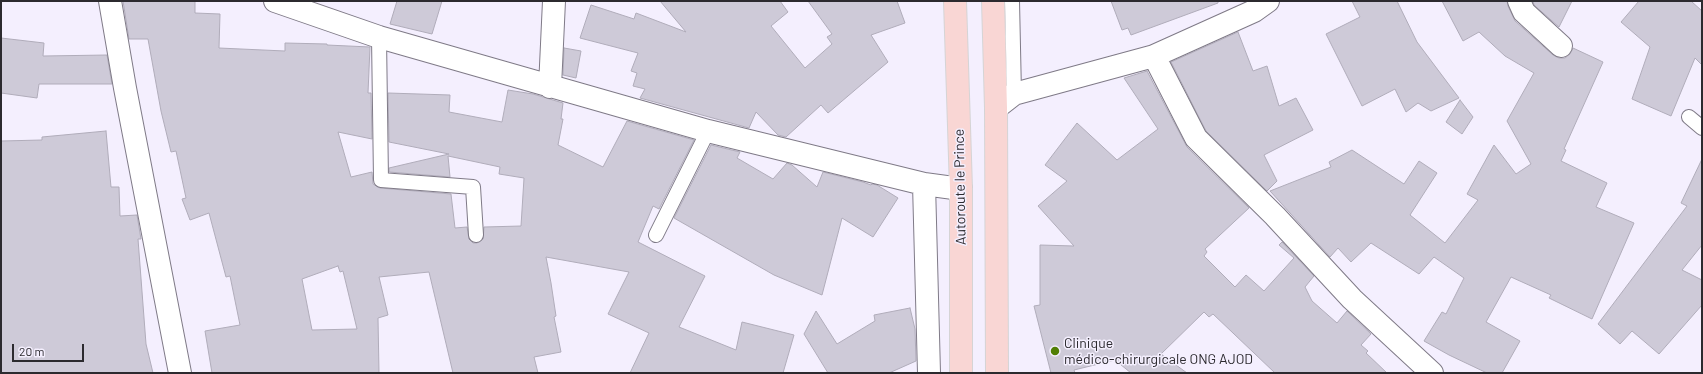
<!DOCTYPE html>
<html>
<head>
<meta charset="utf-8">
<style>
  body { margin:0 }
  #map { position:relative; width:1703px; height:374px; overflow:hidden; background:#f4effe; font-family:Barlow,sans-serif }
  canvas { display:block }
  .frame { position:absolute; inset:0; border:2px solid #2c2a2f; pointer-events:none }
  .scale { position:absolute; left:12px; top:344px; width:72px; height:18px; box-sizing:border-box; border:2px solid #2c2a2f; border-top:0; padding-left:5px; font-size:12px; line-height:14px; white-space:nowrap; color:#2c2a2f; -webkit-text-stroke:3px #f4effe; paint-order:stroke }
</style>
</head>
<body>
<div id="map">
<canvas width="1703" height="374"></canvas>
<div class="frame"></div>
<div class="scale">20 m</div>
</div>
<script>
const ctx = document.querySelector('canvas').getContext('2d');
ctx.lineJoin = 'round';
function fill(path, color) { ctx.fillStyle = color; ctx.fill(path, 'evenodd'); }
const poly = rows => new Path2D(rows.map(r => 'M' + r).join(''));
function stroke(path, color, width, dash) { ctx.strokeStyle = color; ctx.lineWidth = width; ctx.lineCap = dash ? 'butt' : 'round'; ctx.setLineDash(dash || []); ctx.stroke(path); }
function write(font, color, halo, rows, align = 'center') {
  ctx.font = font + ' Barlow,sans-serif'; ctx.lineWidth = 3; ctx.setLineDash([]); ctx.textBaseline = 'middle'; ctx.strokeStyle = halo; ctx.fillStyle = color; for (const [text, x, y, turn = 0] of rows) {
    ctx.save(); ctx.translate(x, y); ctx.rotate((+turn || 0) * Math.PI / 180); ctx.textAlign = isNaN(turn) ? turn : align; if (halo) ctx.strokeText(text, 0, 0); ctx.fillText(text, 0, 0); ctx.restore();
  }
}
const building = poly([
  [123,1,195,1,195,13,220,14,219,48,285,51,285,43,327,44,327,45,370,47,368,93,371,93,372,139,338,132,351,177,372,172,373,184,380,188,451,194,455,228,467,227,469,239,473,243,477,243,483,239,484,227,521,226,524,178,499,174,500,167,448,156,450,177,389,172,389,168,449,154,389,142,388,93,450,95,449,112,502,122,508,90,533,94,563,103,561,119,563,119,558,145,603,167,627,121,694,140,659,209,653,206,638,242,705,276,679,327,736,350,742,322,794,335,783,373,630,373,649,333,608,314,629,272,546,257,551,283,556,316,554,317,561,352,534,357,538,373,453,373,429,272,379,277,388,315,378,318,379,373,212,373,205,331,240,325,230,276,226,277,209,213,190,220,182,199,186,198,176,151,171,152,161,111,148,39,129,39,123,1],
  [338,266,340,272,343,271,357,329,312,330,302,279,338,266],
  [397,1,442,1,432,34,390,24,397,1],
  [660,1,780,1,788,12,771,26,805,68,832,44,827,37,832,34,808,1,897,1,905,23,871,35,888,62,828,113,821,105,786,137,778,135,756,112,749,128,640,98,645,89,633,86,637,73,631,71,638,53,580,38,591,5,634,19,636,13,686,32,660,1],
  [1111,1,1218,1,1218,3,1131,35,1128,28,1122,30,1111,1],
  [1352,1,1397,1,1417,42,1459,98,1431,111,1418,103,1406,112,1395,89,1362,106,1326,34,1360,17,1352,1],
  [1442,1,1507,1,1508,6,1515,21,1553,55,1559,58,1565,58,1570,54,1573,48,1603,62,1564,149,1566,150,1561,161,1607,183,1596,207,1634,223,1592,319,1549,298,1551,295,1511,277,1486,322,1520,341,1502,373,1487,373,1449,355,1424,341,1442,312,1446,314,1464,278,1434,257,1419,274,1371,243,1351,262,1338,248,1330,257,1270,191,1331,167,1329,162,1352,150,1404,184,1419,161,1437,173,1410,215,1445,243,1478,200,1467,194,1494,145,1516,174,1531,164,1507,121,1534,73,1505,56,1479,32,1463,41,1442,1],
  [1533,1,1572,1,1559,27,1534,5,1533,1],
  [1639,1,1691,1,1702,11,1702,65,1695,58,1671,116,1632,99,1650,47,1621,22,1639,1],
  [1238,32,1253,71,1267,66,1279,106,1296,98,1313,130,1264,155,1277,181,1267,191,1206,131,1171,62,1238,32],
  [1,38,44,43,43,56,107,55,112,84,39,84,37,98,1,93,1,38],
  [564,48,581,51,576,78,563,75,564,48],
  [1147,71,1187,147,1249,208,1205,249,1207,252,1204,256,1235,287,1246,275,1264,291,1294,258,1279,245,1282,242,1314,276,1305,287,1312,301,1337,323,1347,311,1371,334,1361,345,1368,351,1366,353,1387,373,1275,373,1213,314,1209,317,1204,312,1161,354,1187,373,1131,373,1115,360,1074,370,1075,373,1051,373,1034,306,1040,305,1040,245,1074,246,1038,206,1067,181,1045,165,1077,123,1117,160,1158,129,1124,78,1147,71],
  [1460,100,1473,117,1462,134,1446,122,1460,100],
  [106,131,111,187,119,187,120,216,137,215,141,239,138,239,146,344,153,373,1,373,1,141,42,140,42,137,106,131],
  [711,145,740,152,737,158,773,179,787,163,792,165,817,187,823,172,863,182,871,185,872,184,877,185,898,198,873,237,842,218,822,295,774,275,674,218,711,145],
  [1702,159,1702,245,1682,270,1702,280,1702,305,1659,354,1632,331,1620,344,1598,324,1687,206,1681,203,1702,159],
  [910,308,915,329,916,361,889,373,828,373,804,334,816,311,837,344,875,321,874,315,910,308]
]);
fill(building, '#cecad8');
stroke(building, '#b0acba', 1);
const lane = poly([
  [1012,1,1014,94],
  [379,37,381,180,473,187,476,235],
  [1689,117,1702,128],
  [656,235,708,131]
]);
const street = poly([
  [110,1,125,88,180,373],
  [275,1,379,37,708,131,924,184,961,189],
  [1519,1,1524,12,1561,46],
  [1154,56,1196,138,1275,216,1352,299,1432,373],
  [550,87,554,1],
  [996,108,1014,94,1154,56,1254,11,1268,1],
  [924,184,929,373]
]);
const primary = poly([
  [955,1,961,189,961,373],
  [993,1,996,108,997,373]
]);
stroke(lane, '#7f7a87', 16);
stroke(street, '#7f7a87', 24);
stroke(primary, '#d5d4d5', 24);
stroke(lane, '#fff', 14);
stroke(street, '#fff', 22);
stroke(primary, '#f9d6d4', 22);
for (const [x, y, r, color] of [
  [1055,351,5,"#517e05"]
]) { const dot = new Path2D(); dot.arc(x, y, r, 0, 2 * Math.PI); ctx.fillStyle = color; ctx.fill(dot); stroke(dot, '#f4effe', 1.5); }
write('14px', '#2c2a2f', '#f4effe', [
  ["Autoroute le Prince",960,187,-91]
]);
write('14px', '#2c2a2f', '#f4effe', [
  ["Clinique",1064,343],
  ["médico-chirurgicale ONG AJOD",1064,359]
], 'left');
</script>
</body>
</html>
